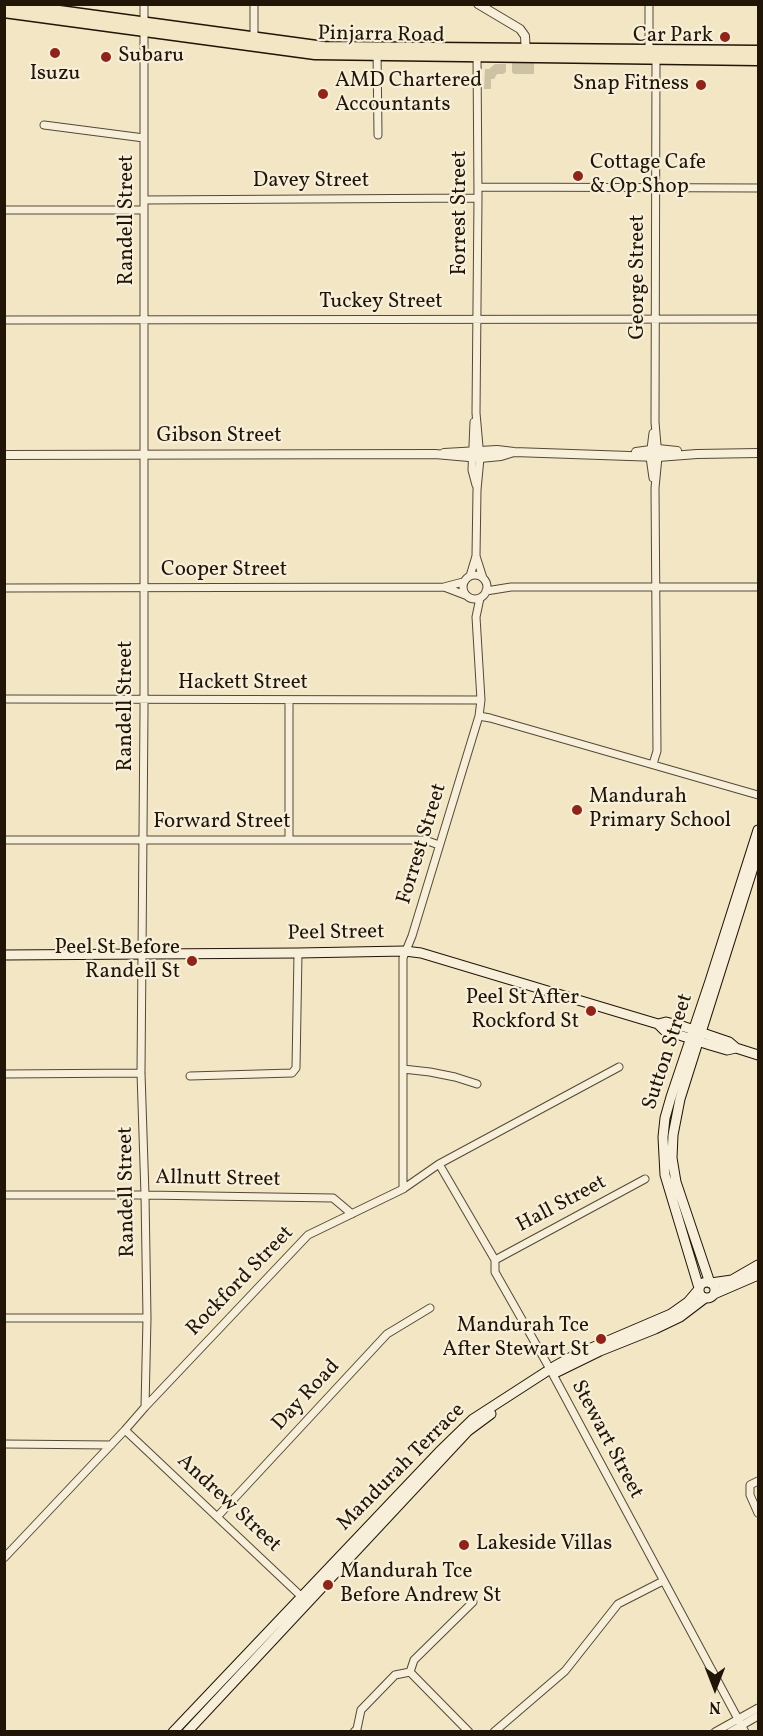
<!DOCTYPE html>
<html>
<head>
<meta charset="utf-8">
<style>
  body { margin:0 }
  #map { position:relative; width:763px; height:1736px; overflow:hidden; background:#f2e6c5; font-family:Vollkorn,serif }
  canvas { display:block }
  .frame { position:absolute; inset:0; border:6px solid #201507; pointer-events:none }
  .north { position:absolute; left:685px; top:1658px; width:60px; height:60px; -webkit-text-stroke:4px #f7efd9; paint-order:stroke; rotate:180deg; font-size:16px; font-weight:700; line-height:24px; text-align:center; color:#201507 }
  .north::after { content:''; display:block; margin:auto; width:21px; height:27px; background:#201507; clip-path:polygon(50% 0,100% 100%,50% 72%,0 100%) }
</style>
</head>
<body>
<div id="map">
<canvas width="763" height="1736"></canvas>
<div class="frame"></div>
<div class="north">N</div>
</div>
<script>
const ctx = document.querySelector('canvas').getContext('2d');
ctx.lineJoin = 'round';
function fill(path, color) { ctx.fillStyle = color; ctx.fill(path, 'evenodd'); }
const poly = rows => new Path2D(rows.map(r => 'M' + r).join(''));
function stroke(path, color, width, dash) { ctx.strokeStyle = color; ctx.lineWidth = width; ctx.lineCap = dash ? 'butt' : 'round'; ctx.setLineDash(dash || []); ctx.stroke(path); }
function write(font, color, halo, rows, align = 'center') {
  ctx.font = font + ' Vollkorn,serif'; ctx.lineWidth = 4.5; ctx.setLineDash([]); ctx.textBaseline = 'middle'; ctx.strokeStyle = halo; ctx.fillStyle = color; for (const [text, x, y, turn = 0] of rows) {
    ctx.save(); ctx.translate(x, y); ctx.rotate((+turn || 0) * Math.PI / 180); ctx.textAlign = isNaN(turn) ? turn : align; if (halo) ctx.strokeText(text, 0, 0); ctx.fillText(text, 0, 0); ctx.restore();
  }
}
fill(poly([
  [512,63,534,63,534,74,514,74,512,72],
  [495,64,506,64,506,72,503,74,497,74,494,79,491,79,491,89,484,89,485,69,489,69]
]), '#cec2a5');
const minor = poly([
  [144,4,144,712,141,1073,145,1195,147,1318,145,1407],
  [254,41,254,4],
  [377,51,378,135],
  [649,53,649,4],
  [44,125,144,138],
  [478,187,758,188],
  [144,200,478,198],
  [4,210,144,210],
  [4,320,758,319],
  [474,422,472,470,476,485],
  [653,433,650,457,653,478],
  [476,556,483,578],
  '463 587a12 12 0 1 1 24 0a12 12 0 1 1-24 0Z',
  [470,576,476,556,477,490,480,458,476,413,478,198,477,55],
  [444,587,465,595],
  [4,588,444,587,463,582],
  [486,591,511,587,758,587],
  [4,699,481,700],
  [289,700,289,839],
  [479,716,490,718,758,795],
  [653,764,657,751,655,488,658,457,655,422,656,60],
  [4,840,425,840,439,845],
  [403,1069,430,1072,455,1077,477,1084],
  [4,1074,141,1073],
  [190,1076,292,1073,296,1068,298,953],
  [439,1164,495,1260,495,1272,550,1369,745,1732],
  [403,1189,403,958,412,936,479,716,481,700,476,617,480,598],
  [4,1195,145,1195,333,1198,352,1214],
  [495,1260,645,1179],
  [4,1318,147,1318],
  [125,1430,304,1599],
  [4,1444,111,1445],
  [758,1481,750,1485,750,1495,758,1513],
  [217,1517,387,1334,430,1308],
  [4,1558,125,1430,145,1407,308,1235,403,1189,439,1164,619,1067],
  [410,1672,469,1732],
  [354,1732,357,1729,361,1710,395,1675,410,1672,414,1660,473,1602],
  [494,1732,565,1671,618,1604,663,1581],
  [715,1732,758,1708],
  [730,1732,758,1716]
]);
const tertiary = poly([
  [478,4,520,29,525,36,526,55],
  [636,452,658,449,677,451],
  [444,453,497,450,514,452,658,457,697,454,758,453],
  [4,455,435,454,480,458,501,456,514,452]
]);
const secondary = poly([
  [4,955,298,953,405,951,421,953,658,1024,666,1022,682,1026,729,1042,736,1048],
  [658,1024,664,1030,710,1045,727,1050,736,1048,758,1055],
  '699 1290a8 8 0 1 1 16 0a8 8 0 1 1-16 0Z',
  [710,1283,676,1182,672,1158,673,1135,680,1099,758,852],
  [711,1283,732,1280,758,1265],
  [699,1288,665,1175,663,1137,665,1118,671,1097,710,981,758,830],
  [714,1294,758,1275],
  [555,1373,600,1351,655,1329,680,1317,705,1298],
  [173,1732,439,1452,473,1419,555,1366,575,1355,671,1314,688,1302,699,1289],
  [187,1732,468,1431,491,1414]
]);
const primary = poly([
  [8,4,324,47,758,51],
  [4,12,315,54,758,60]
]);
stroke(minor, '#544936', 9);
stroke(tertiary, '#544936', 10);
stroke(secondary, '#201507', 11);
stroke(primary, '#201507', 13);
stroke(minor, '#f7efd9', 7);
stroke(tertiary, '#f7efd9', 8);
stroke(secondary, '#f7efd9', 9);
stroke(primary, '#f2e6c5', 10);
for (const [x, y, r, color] of [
  [725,37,6,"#8f2418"],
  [55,53,6,"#8f2418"],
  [106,57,6,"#8f2418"],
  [701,85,6,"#8f2418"],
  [323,94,6,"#8f2418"],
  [578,176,6,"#8f2418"],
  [577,810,6,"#8f2418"],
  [192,961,6,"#8f2418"],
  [591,1011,6,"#8f2418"],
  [601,1339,6,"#8f2418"],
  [464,1545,6,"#8f2418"],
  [328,1585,6,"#8f2418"]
]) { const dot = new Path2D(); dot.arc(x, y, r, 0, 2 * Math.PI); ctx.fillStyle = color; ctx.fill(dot); stroke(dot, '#f7efd9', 2); }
write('21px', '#201507', '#f7efd9', [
  ["Pinjarra Road",381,36,1],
  ["Davey Street",311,182],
  ["Forrest Street",461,213,-90],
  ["Randell Street",128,220,-90],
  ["George Street",639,277,-90],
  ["Tuckey Street",381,303],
  ["Gibson Street",219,437],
  ["Cooper Street",224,571],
  ["Hackett Street",243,684],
  ["Randell Street",127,706,-90],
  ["Forward Street",222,823],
  ["Forrest Street",423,844,-73],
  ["Peel Street",336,934,-1],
  ["Sutton Street",669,1052,-72],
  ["Allnutt Street",218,1180,1],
  ["Randell Street",128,1192,-91],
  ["Hall Street",562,1205,-28],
  ["Rockford Street",241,1282,-46],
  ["Day Road",307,1396,-47],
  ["Stewart Street",606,1440,62],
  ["Mandurah Terrace",402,1468,-45],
  ["Andrew Street",228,1504,43]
]);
write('21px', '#201507', '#f7efd9', [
  ["Car Park",713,37,"right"],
  ["Subaru",118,57],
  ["Isuzu",55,75,"center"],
  ["AMD Chartered",335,82],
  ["Accountants",335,106],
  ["Snap Fitness",689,85,"right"],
  ["Cottage Cafe",590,164],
  ["& Op Shop",590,188],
  ["Mandurah",589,798],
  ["Primary School",589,822],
  ["Peel St Before",180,949,"right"],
  ["Randell St",180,973,"right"],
  ["Peel St After",579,999,"right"],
  ["Rockford St",579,1023,"right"],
  ["Mandurah Tce",589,1327,"right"],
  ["After Stewart St",589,1351,"right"],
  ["Lakeside Villas",476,1545],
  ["Mandurah Tce",340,1573],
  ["Before Andrew St",340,1597]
], 'left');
</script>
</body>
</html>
